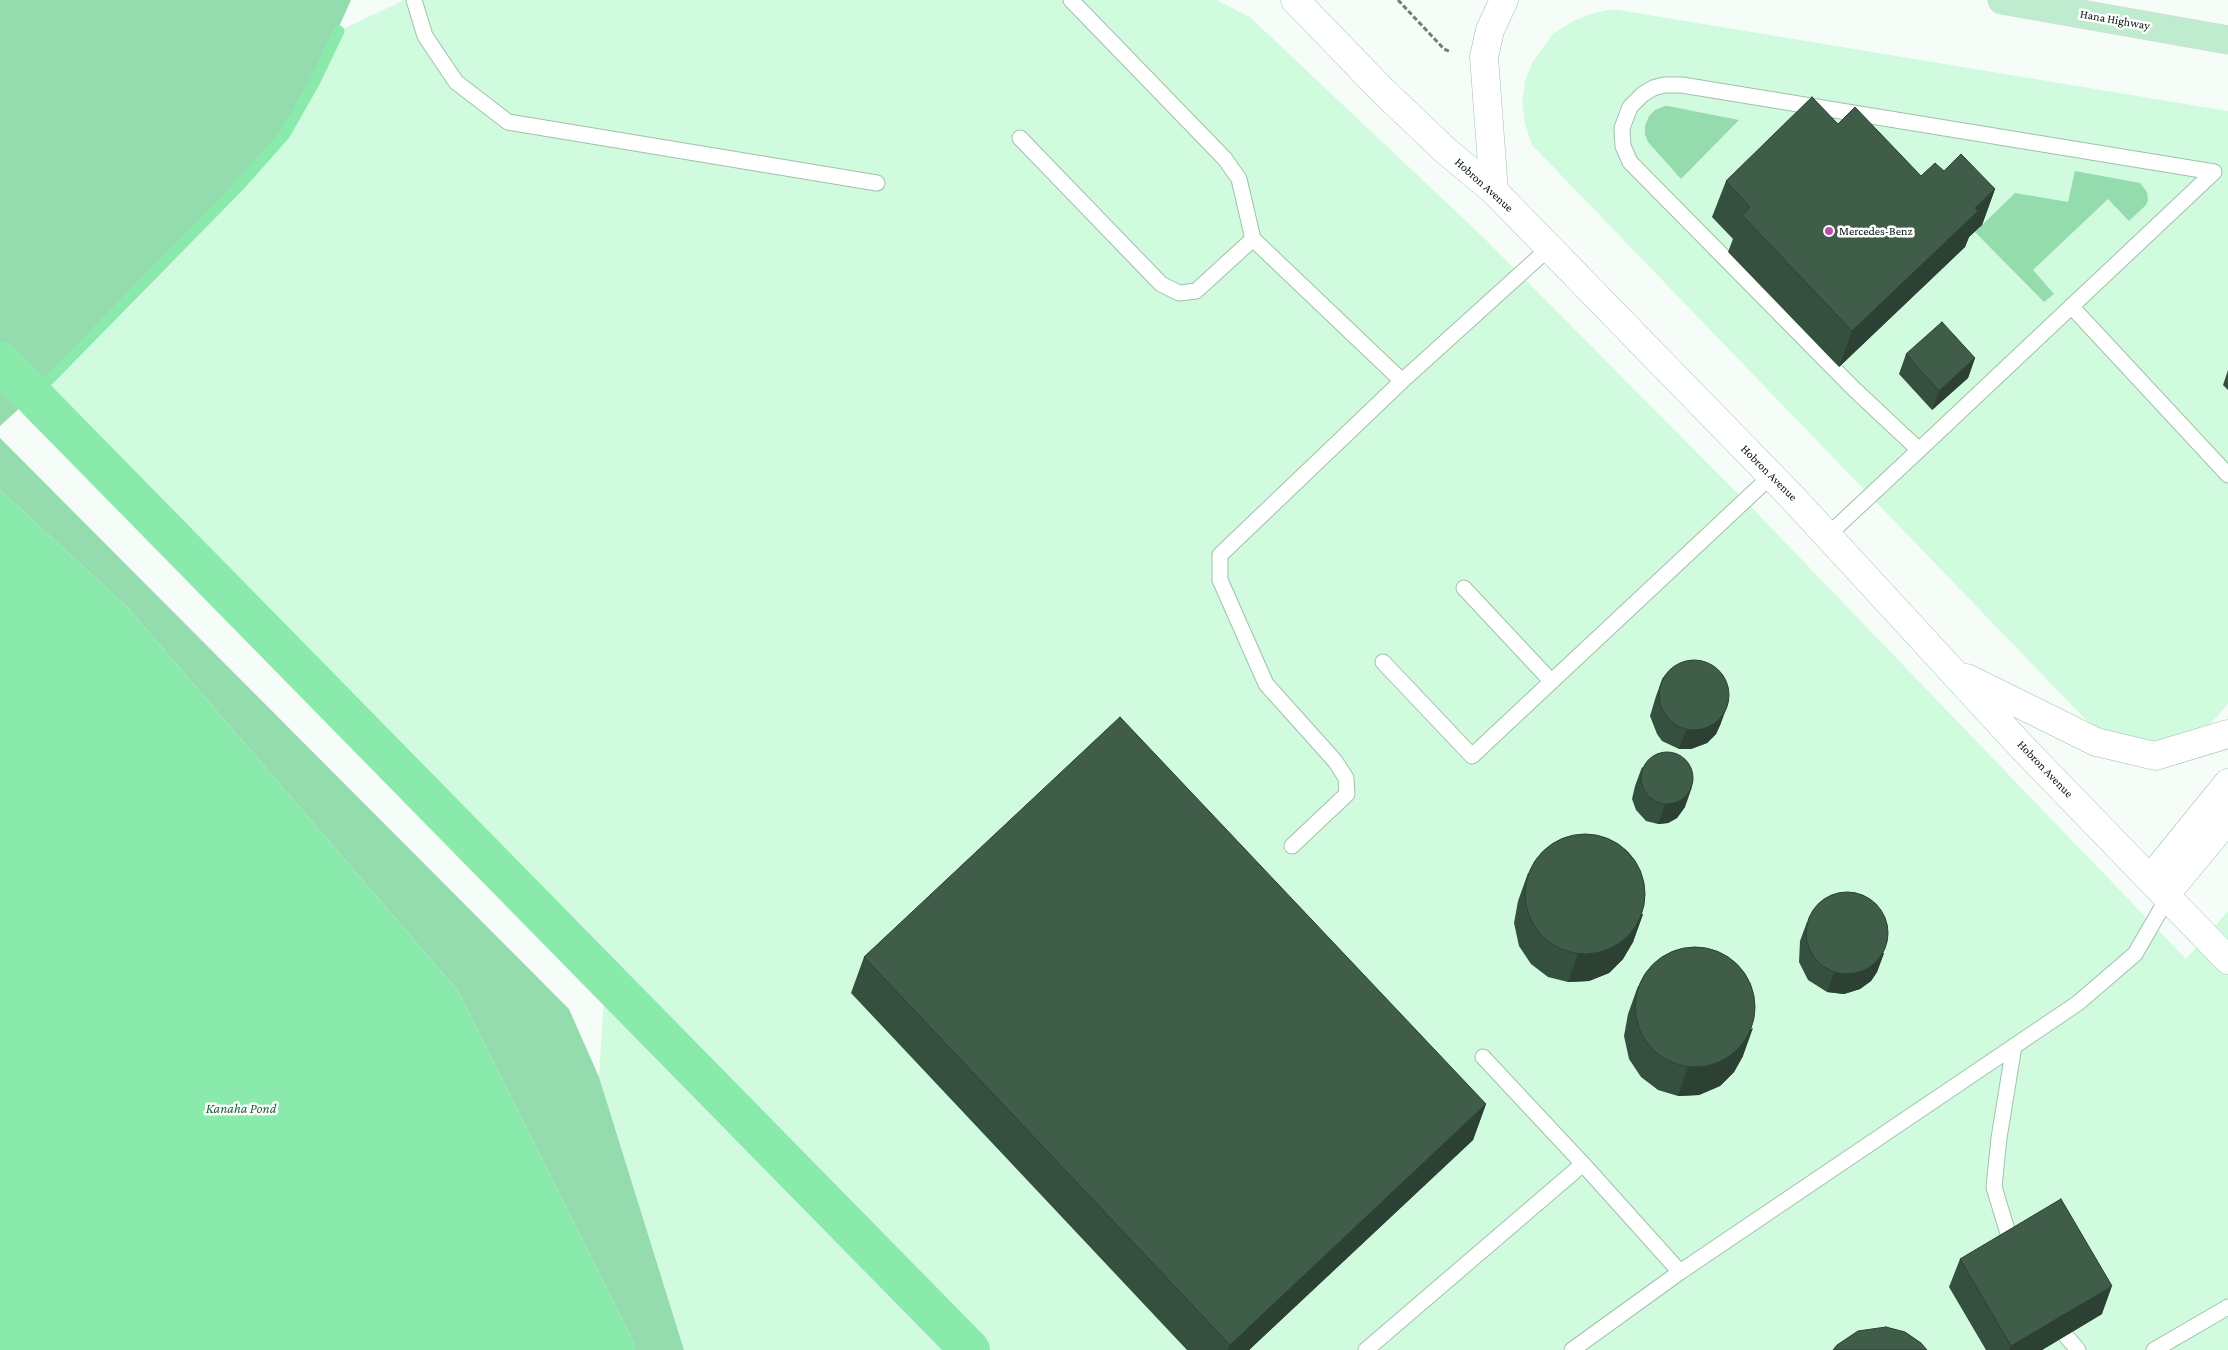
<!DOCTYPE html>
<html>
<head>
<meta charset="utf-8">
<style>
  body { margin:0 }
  canvas { display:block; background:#f6fdf8 }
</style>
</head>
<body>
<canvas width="2228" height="1350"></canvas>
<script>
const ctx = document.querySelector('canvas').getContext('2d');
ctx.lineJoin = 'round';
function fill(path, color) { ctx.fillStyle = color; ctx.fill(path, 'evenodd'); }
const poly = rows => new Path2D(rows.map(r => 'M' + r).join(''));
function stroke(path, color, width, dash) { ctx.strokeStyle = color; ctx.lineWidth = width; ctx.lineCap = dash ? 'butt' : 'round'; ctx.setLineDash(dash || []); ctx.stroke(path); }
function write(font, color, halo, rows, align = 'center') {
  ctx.font = font + ' "Crimson Pro",serif'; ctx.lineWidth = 5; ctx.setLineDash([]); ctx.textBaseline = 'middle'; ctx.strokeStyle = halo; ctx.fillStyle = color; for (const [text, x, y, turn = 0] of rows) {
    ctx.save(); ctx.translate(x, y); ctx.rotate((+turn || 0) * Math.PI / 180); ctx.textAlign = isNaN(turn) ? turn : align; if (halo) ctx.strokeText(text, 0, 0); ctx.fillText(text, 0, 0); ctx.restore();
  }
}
fill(poly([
  [404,0,1217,0,1251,18,1483,237,1755,511,2186,959,2228,911,2228,1350,684,1350,599,1077,605,978,33,396,239,186,285,134,314,83,339,31],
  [1613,9,2228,111,2228,704,2211,723,2201,729,2159,743,2125,741,2094,726,2085,719,1532,145,1525,124,1522,103,1525,81,1533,61,1553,34,1571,22,1591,14]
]), '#d1fbde');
fill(poly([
  [0,0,351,0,314,83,285,134,239,186,33,396,0,426],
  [1665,106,1668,106,1739,120,1681,179,1648,142,1645,134,1645,126,1649,116,1655,110],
  [2075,171,2140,183,2147,192,2148,200,2146,205,2129,221,2108,199,2033,270,2054,294,2044,302,1975,232,2015,193,2068,202],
  [0,438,569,1009,599,1077,684,1350,635,1350,632,1339,458,991,128,608,0,490]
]), '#94dcad');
fill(poly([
  [0,490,128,608,458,991,632,1339,635,1350,0,1350]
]), '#89eaac');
stroke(poly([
  [33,396,239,186,285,134,314,83,339,31]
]), '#89eaac', 11);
stroke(poly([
  [0,362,970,1350]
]), '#89eaac', 40);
const service = poly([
  [414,0,425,36,456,82,508,122,877,183],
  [1071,0,1225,159,1239,179,1253,239,1402,381,1220,555,1220,580,1266,684,1335,761,1346,778,1347,794,1292,846],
  [1020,138,1161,284,1179,293,1196,291,1253,239],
  [2071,306,2228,475],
  [1402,381,1549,248],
  [1828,535,1919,450,2214,172,1682,85,1664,85,1653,88,1643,94,1630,107,1622,128,1623,146,1630,162,1854,389,1919,450],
  [1464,588,1551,681],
  [1383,662,1472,756,1771,476],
  [1483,1057,1583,1164],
  [2013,1250,1994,1187,1999,1138,2014,1046],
  [2066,1336,2078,1350],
  [1366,1350,1583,1164,1680,1272],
  [1572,1350,1680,1272,2078,1003,2135,954,2168,897],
  [2154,1350,2228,1307]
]);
const tertiary = poly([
  [1295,0,1383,91,1445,150,1494,191,1792,497,2022,747,2228,960],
  [1494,191,1484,57,1490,30,1504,0],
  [1967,678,2096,742,2155,756,2228,734],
  [2150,879,2228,783],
  [2165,895,2228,819]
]);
const primary = poly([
  [2002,0,2228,40]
]);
stroke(service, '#a0c1aa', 17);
stroke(tertiary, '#a0c1aa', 29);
stroke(primary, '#d7d9d8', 29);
stroke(poly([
  [1398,0,1444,49,1451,52]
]), '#747e77', 3, [5, 2.5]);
stroke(service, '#fff', 15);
stroke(tertiary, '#fff', 28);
stroke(primary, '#bfebce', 28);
fill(poly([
  [1838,124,1921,176,1944,171,1995,189,1982,225,1969,237,1965,247,1839,367,1728,252,1733,239,1712,217,1726,181],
  [1906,354,1975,358,1968,378,1932,410,1899,374],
  [2228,370,2228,390,2223,385],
  [1663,677,1721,723,1716,734,1707,743,1691,749,1679,749,1662,741,1657,734,1650,716,1656,696],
  [1642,767,1685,807,1677,818,1668,823,1658,824,1646,821,1636,810,1632,799,1635,786],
  [1528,873,1643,914,1633,942,1623,959,1609,973,1589,981,1568,982,1548,977,1531,964,1519,946,1514,923,1518,901],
  [1807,922,1884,953,1877,972,1871,981,1860,989,1844,994,1827,992,1808,980,1799,962,1800,941],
  [864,957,1486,1104,1473,1140,1249,1350,1187,1350,851,993],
  [1638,986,1743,1056,1734,1072,1720,1086,1699,1095,1678,1096,1658,1090,1641,1077,1629,1059,1624,1036,1628,1014],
  [1960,1259,2102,1314,2042,1350,1986,1350,1949,1287]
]), '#36503f');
fill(poly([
  [1995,189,1982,225,1969,237,1965,247,1839,367,1852,331],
  [1975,358,1968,378,1932,410,1939,391],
  [1728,704,1721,723,1716,734,1707,743,1691,749,1679,749,1686,730],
  [1692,787,1685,807,1677,818,1668,823,1658,824,1665,805],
  [1643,914,1633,942,1623,959,1609,973,1589,981,1568,982,1578,954],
  [1884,953,1877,972,1871,981,1860,989,1844,994,1827,992,1834,973],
  [1753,1028,1743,1056,1734,1072,1720,1086,1699,1095,1678,1096,1688,1067],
  [1486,1104,1473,1140,1249,1350,1228,1350,1230,1345],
  [2112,1286,2102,1314,2042,1350,2009,1350,2011,1346]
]), '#2c4133');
const building = poly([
  [1812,97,1838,124,1855,107,1921,176,1935,163,1944,171,1961,154,1995,189,1975,208,1978,211,1852,331,1742,215,1750,207,1726,181,1812,97],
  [1942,322,1975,358,1939,391,1906,354,1942,322],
  '1659 695a35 35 0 1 1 70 0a35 35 0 1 1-70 0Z',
  [1120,717,1486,1104,1230,1345,864,957,1120,717],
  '1641 778a26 26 0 1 1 52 0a26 26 0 1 1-52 0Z',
  '1525 894a60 60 0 1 1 120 0a60 60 0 1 1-120 0Z',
  '1806 933a41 41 0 1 1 82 0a41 41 0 1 1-82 0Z',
  '1635 1007a60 60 0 1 1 120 0a60 60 0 1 1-120 0Z',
  [2061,1199,2112,1286,2011,1346,1960,1259,2061,1199],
  [1886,1327,1905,1332,1921,1343,1927,1350,1833,1350,1837,1345,1858,1331,1886,1327]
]);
fill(building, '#3f5d49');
stroke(building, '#2c4133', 1);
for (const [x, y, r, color] of [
  [1829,231,5,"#bd4da9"]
]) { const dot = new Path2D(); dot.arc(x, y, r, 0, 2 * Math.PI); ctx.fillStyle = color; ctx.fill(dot); stroke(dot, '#fff', 2); }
write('12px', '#07130b', '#fff', [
  ["Hana Highway",2115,20,10],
  ["Hobron Avenue",1484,185,42],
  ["Hobron Avenue",1769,473,45],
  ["Hobron Avenue",2045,769,46]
]);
write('12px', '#07130b', '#fff', [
  ["Mercedes-Benz",1839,231]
], 'left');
write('italic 14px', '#1d623b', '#fff', [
  ["Kanaha Pond",241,1109]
]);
</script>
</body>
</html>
